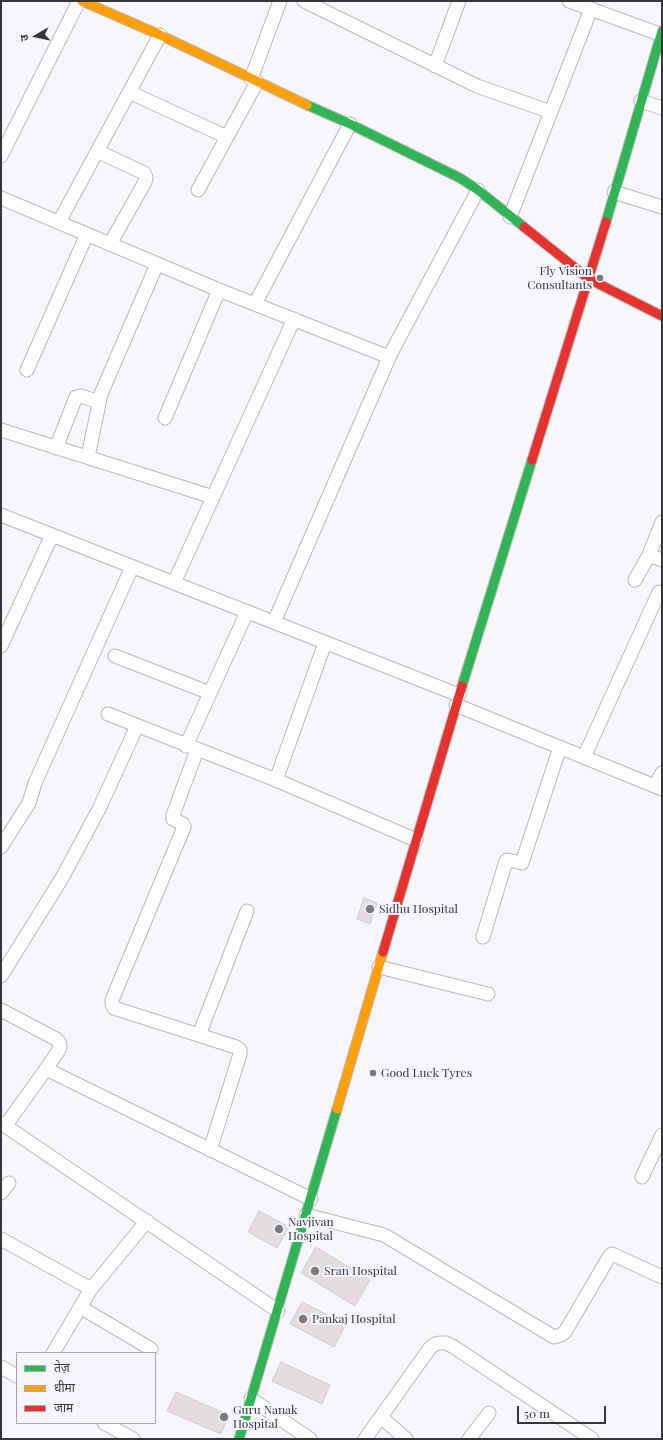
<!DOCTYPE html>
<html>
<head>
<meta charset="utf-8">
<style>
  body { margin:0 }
  #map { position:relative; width:663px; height:1440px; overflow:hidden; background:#f7f7fb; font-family:"Playfair Display","Noto Sans Devanagari",serif }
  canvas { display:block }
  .frame { position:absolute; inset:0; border:2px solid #353638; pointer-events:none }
  .legend { position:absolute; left:16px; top:1352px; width:140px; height:72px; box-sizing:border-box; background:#f5f6fd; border:1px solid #a8a9ae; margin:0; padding:5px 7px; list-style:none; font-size:12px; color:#353638 }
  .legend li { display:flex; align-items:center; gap:8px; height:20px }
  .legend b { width:20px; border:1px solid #a8a9ae }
  .north { position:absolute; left:16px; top:16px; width:40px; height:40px; -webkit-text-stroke:3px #f5f6fd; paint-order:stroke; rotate:261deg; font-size:11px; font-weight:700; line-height:16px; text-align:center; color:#353638 }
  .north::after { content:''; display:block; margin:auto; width:14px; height:18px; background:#353638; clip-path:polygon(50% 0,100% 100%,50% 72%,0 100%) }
  .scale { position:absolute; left:517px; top:1406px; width:89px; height:18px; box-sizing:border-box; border:2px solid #353638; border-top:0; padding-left:5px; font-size:12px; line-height:14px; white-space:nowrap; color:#353638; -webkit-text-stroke:3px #f5f6fd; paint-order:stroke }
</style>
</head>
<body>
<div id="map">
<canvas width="663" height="1440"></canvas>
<div class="frame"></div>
<ul class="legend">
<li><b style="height:5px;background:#30b455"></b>तेज़</li>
<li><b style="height:5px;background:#ff9f0a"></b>धीमा</li>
<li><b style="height:5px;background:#e5322d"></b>जाम</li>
</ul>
<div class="north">उ</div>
<div class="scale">50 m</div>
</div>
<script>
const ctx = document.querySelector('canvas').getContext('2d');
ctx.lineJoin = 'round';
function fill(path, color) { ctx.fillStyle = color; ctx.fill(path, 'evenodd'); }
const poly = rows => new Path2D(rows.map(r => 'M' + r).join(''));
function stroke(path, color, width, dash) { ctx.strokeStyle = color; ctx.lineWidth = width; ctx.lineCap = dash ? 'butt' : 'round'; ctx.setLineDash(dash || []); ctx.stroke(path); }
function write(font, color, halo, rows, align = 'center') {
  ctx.font = font + ' "Playfair Display",serif'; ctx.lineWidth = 4; ctx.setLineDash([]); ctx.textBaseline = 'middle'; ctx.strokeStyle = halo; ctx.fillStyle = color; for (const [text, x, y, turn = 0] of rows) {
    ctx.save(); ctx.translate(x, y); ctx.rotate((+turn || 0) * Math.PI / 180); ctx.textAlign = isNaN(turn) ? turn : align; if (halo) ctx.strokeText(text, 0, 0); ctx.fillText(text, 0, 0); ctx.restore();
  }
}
const building = poly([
  [364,898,377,903,370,924,357,919,364,898],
  [259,1211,289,1227,277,1248,248,1232,259,1211],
  [316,1247,370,1280,355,1306,301,1273,316,1247],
  [302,1302,346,1324,334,1347,290,1324,302,1302],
  [281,1362,330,1385,322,1404,272,1381,281,1362],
  [176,1392,229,1415,221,1434,167,1411,176,1392]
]);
fill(building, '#e4ddde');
stroke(building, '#cecdcf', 1);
const street = poly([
  [304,1,477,86,551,112],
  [569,1,662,35],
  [435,66,459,1],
  [251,79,280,1],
  [129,92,227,137],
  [641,101,662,108],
  [97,151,144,173,146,177,145,182,110,244],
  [1,156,79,1],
  [198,190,257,82],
  [614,192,662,207],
  [1,198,219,290,389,357],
  [510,217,591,9],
  [59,222,160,35],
  [255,304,350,124],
  [27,370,87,234],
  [165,418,219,290],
  [1,430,213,497],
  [56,448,76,397,81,396,99,402],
  [88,457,101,394,157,264],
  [1,515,459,695],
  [649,555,662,522],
  [635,580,649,555,662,560],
  [174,583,294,319],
  [274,622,391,353,478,190],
  [1,646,52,535],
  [115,656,210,693],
  [456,705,662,789],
  [108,714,276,780,416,840],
  [186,746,247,612],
  [197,750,173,815,173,819,183,824,184,827,112,1000,112,1004,114,1008,236,1047,240,1050,240,1054,210,1150],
  [584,757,659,592],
  [276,780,325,643],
  [655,786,662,773],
  [1,847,29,803,35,783,132,567],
  [483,937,506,861,507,860,522,863,560,747],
  [379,967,488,994],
  [1,976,62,878,99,809,137,726],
  [1,1010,56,1039,59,1042,60,1046,59,1050,46,1069,6,1125],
  [199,1035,247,911],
  [46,1069,311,1199],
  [1,1123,278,1311],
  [642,1177,662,1135],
  [1,1193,9,1183],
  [306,1215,384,1235,554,1337,561,1335,565,1332,609,1257,612,1254,662,1277],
  [1,1239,91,1289],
  [80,1307,151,1349],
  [53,1353,91,1289,147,1221],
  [1,1367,17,1376],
  [251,1399,310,1439],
  [381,1417,406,1439],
  [104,1423,133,1439],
  [365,1439,430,1348,435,1344,440,1343,446,1343,454,1347,592,1439],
  [469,1439,489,1413]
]);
const fast = poly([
  [307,105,350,124,460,178,478,190,524,227],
  [606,222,662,31],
  [462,686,532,460],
  [239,1439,337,1109]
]);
const slow = poly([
  [82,1,160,35,307,105],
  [337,1109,383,952]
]);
const jam = poly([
  [524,227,589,279,662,316],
  [532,460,606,222],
  [383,952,462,686]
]);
stroke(street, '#b8b8bb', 15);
stroke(fast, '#b8b8bb', 11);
stroke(slow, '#b8b8bb', 11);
stroke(jam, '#b8b8bb', 11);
stroke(street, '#fefefe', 13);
stroke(fast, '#30b455', 9);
stroke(slow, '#ff9f0a', 9);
stroke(jam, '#e5322d', 9);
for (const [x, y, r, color] of [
  [600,278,4,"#797a7c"],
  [370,909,5,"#797a7c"],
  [373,1073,4,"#797a7c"],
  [279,1229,5,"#797a7c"],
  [315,1271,5,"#797a7c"],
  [303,1319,5,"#797a7c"],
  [224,1417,5,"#797a7c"]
]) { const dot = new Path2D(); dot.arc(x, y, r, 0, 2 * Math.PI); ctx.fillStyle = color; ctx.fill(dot); stroke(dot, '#f5f6fd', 1.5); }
write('12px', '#353638', '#f5f6fd', [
  ["Fly Vision",592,271,"right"],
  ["Consultants",592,285,"right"],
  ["Sidhu Hospital",379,909],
  ["Good Luck Tyres",381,1073],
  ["Navjivan",288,1222],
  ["Hospital",288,1236],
  ["Sran Hospital",324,1271],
  ["Pankaj Hospital",312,1319],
  ["Guru Nanak",233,1410],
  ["Hospital",233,1424]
], 'left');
</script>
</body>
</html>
